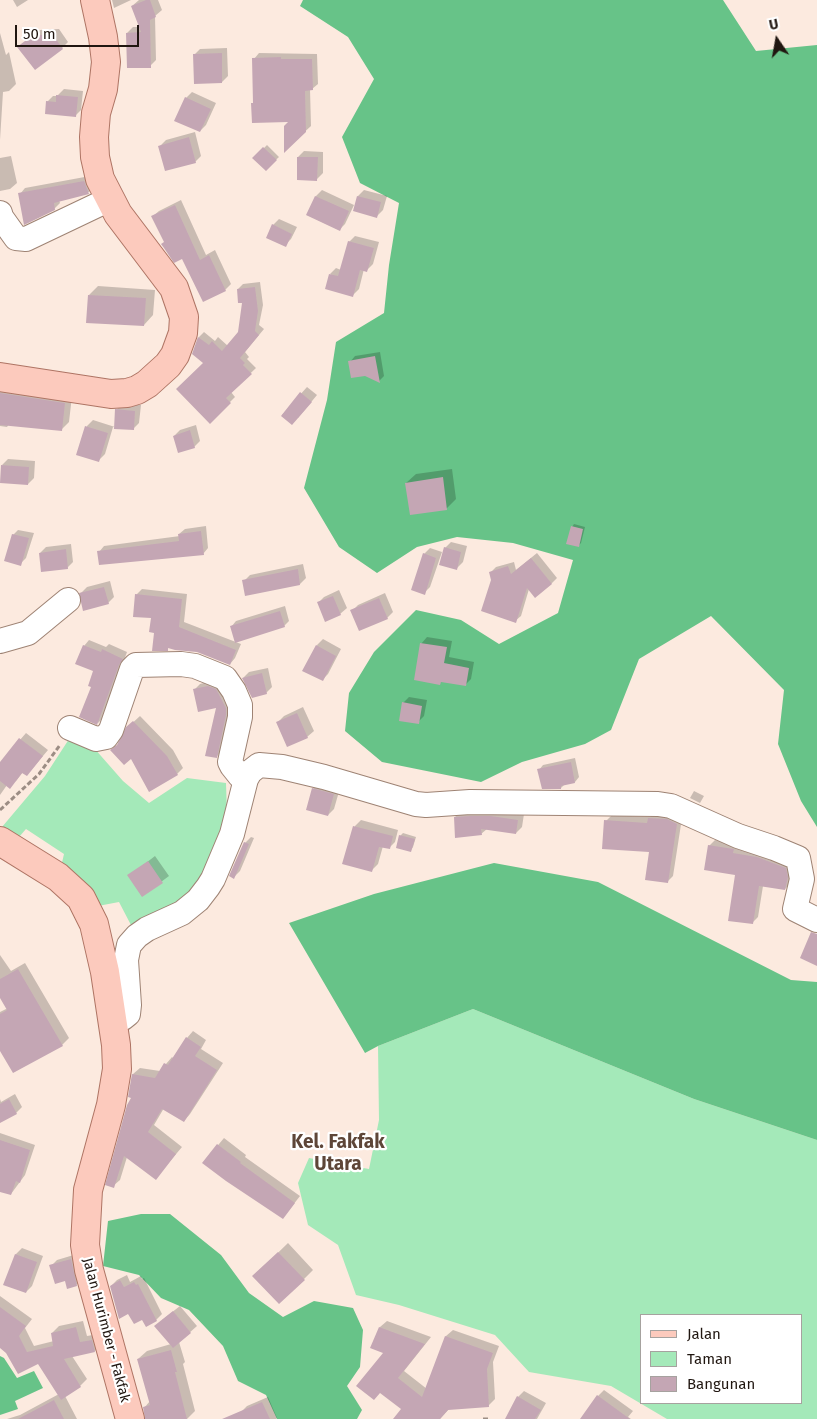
<!DOCTYPE html>
<html>
<head>
<meta charset="utf-8">
<style>
  body { margin:0 }
  #map { position:relative; width:817px; height:1419px; overflow:hidden; background:#fceadf; font-family:"Fira Sans",sans-serif }
  canvas { display:block }
  .legend { position:absolute; left:640px; top:1314px; width:162px; height:90px; box-sizing:border-box; background:#fff; border:1px solid #a6a29f; margin:0; padding:6px 9px; list-style:none; font-size:15px; color:#201610 }
  .legend li { display:flex; align-items:center; gap:10px; height:25px }
  .legend b { width:25px; border:1px solid #a6a29f }
  .north { position:absolute; left:752px; top:15px; width:50px; height:50px; -webkit-text-stroke:4px #fff; paint-order:stroke; rotate:348deg; font-size:14px; font-weight:700; line-height:20px; text-align:center; color:#201610 }
  .north::after { content:''; display:block; margin:auto; width:18px; height:22px; background:#201610; clip-path:polygon(50% 0,100% 100%,50% 72%,0 100%) }
  .scale { position:absolute; left:15px; top:25px; width:124px; height:22px; box-sizing:border-box; border:2px solid #201610; border-top:0; padding-left:6px; font-size:15px; line-height:18px; white-space:nowrap; color:#201610; -webkit-text-stroke:4px #fff; paint-order:stroke }
</style>
</head>
<body>
<div id="map">
<canvas width="817" height="1419"></canvas>
<ul class="legend">
<li><b style="height:6px;background:#fccabd"></b>Jalan</li>
<li><b style="height:14px;background:#a4e9b9"></b>Taman</li>
<li><b style="height:14px;background:#c4a6b4"></b>Bangunan</li>
</ul>
<div class="north">U</div>
<div class="scale">50 m</div>
</div>
<script>
const ctx = document.querySelector('canvas').getContext('2d');
ctx.lineJoin = 'round';
function fill(path, color) { ctx.fillStyle = color; ctx.fill(path, 'evenodd'); }
const poly = rows => new Path2D(rows.map(r => 'M' + r).join(''));
function stroke(path, color, width, dash) { ctx.strokeStyle = color; ctx.lineWidth = width; ctx.lineCap = dash ? 'butt' : 'round'; ctx.setLineDash(dash || []); ctx.stroke(path); }
function write(font, color, halo, rows, align = 'center') {
  ctx.font = font + ' "Fira Sans",sans-serif'; ctx.lineWidth = 4.5; ctx.setLineDash([]); ctx.textBaseline = 'middle'; ctx.strokeStyle = halo; ctx.fillStyle = color; for (const [text, x, y, turn = 0] of rows) {
    ctx.save(); ctx.translate(x, y); ctx.rotate((+turn || 0) * Math.PI / 180); ctx.textAlign = isNaN(turn) ? turn : align; if (halo) ctx.strokeText(text, 0, 0); ctx.fillText(text, 0, 0); ctx.restore();
  }
}
fill(poly([
  [71,736,94,748,123,781,149,803,187,778,226,783,227,815,202,876,178,906,132,927,119,902,98,906,61,867,64,854,26,829,19,837,2,827,45,776],
  [473,1009,694,1099,817,1140,817,1419,667,1419,611,1386,529,1372,495,1335,399,1305,356,1295,338,1245,308,1225,298,1183,309,1158,369,1169,379,1120,378,1046],
  [641,1315,801,1315,801,1403,641,1403]
]), '#a4e9b9');
fill(poly([
  [303,0,723,0,756,51,817,45,817,827,801,801,778,744,784,690,711,616,639,659,611,730,585,744,522,762,481,782,382,762,345,731,349,693,374,652,416,610,461,620,499,644,558,613,573,560,513,543,457,537,417,547,377,573,339,547,304,488,327,400,336,342,384,313,389,265,399,203,360,183,342,137,374,79,348,37,300,6],
  [494,863,598,882,791,980,817,982,817,1140,694,1099,473,1009,378,1046,365,1053,289,923,374,894],
  [141,1214,170,1214,221,1255,249,1293,283,1317,314,1301,353,1308,363,1330,360,1367,347,1386,362,1410,357,1419,277,1419,266,1395,238,1381,223,1346,189,1310,161,1298,139,1275,103,1266,108,1221],
  [0,1356,4,1358,17,1378,34,1371,43,1388,15,1401,18,1409,0,1415]
]), '#67c388');
fill(poly([
  [13,0,28,0,17,7],
  [112,0,131,0,114,8],
  [139,0,158,0,162,10,155,16,156,60,150,66,127,33,133,27,141,27,132,6],
  [59,29,68,42,62,48,19,47,40,30],
  [0,33,6,55,9,52,16,84,9,91,3,92,0,140],
  [227,48,228,76,222,82,194,55,200,49],
  [259,53,317,54,318,84,312,89,310,89,311,126,285,150,291,120,253,103,254,101,254,59],
  [64,89,83,91,81,110,75,116,47,102,53,96,57,96],
  [192,92,216,103,206,125,200,131,186,98],
  [195,132,201,156,195,162,160,146,166,140],
  [267,145,279,157,266,169,254,158],
  [304,151,323,152,323,173,317,179,298,157],
  [11,156,17,183,10,189,0,191,0,158],
  [90,176,94,187,89,192,59,200,60,203,54,209,20,194,25,188],
  [322,190,354,205,345,224,339,230,307,215,316,196],
  [364,190,387,196,383,210,377,216,354,210,358,196],
  [181,200,206,255,215,250,231,284,225,290,182,258,153,216,159,211],
  [279,219,297,227,291,239,285,245,273,225],
  [355,236,379,242,373,264,367,270,364,269,359,289,353,295,330,274,336,268,341,270,349,242],
  [260,282,263,305,259,325,264,329,245,352,249,357,247,359,256,368,231,392,235,397,210,422,205,363,193,354,199,337,204,332,215,341,218,337,228,346,239,332,244,301,238,289,243,284],
  [98,286,155,290,153,315,144,325,89,295],
  [380,352,384,376,379,381,350,362,355,356],
  [0,383,72,396,69,422,62,429,9,424,7,427,0,426],
  [307,387,317,395,298,418,282,415],
  [122,404,141,405,139,423,133,429,113,427,105,454,99,460,78,454,87,426,93,420,115,427,116,410],
  [196,425,200,441,194,447,174,436,180,430],
  [8,459,35,461,34,478,28,484,2,465],
  [452,469,456,499,447,508,411,514,406,483,416,474],
  [574,524,585,527,581,543,579,545,572,527],
  [206,526,208,548,203,554,99,552,104,546,180,536,179,534,185,529],
  [18,530,34,533,26,558,20,564,12,536],
  [451,542,467,546,463,562,457,568,445,548],
  [71,544,73,562,67,568,40,553,46,547],
  [430,548,442,552,430,587,424,593,424,554],
  [537,553,557,578,551,584,529,589,521,616,515,621,493,580,490,573,496,567,514,562,516,570],
  [303,564,306,578,300,584,244,581,250,575],
  [110,581,114,597,108,603,81,593,87,587],
  [142,589,187,594,184,622,241,644,235,658,230,664,200,652,170,647,167,649,155,632,152,617,136,595],
  [339,590,347,608,340,614,318,603,324,597],
  [385,593,393,612,387,618,352,611,358,605],
  [285,606,289,621,284,626,231,627,236,621],
  [427,637,452,641,449,657,474,662,471,679,465,685,442,681,440,683,421,644],
  [323,639,341,649,328,674,322,680,317,645],
  [89,640,106,647,109,644,127,652,103,718,98,723,92,686,95,671,84,646],
  [268,668,272,687,266,693,243,678,249,672],
  [215,680,232,701,222,751,216,757,218,706,194,690,200,684],
  [409,697,427,700,424,716,418,722,403,703],
  [303,707,314,731,307,737,278,722,284,716],
  [140,716,173,750,183,768,177,774,111,750,120,743,127,728],
  [26,733,48,750,32,769,23,772,16,781,7,785,0,795,0,763],
  [575,758,579,777,575,782,565,784,561,788,539,770,543,765],
  [319,783,340,788,334,809,328,815,313,789],
  [694,791,704,796,700,803,690,798],
  [461,811,524,814,522,827,516,833,487,829,481,834,455,817],
  [656,812,682,818,673,876,667,882,651,851,606,821,612,815,650,817],
  [361,820,398,830,395,842,389,848,383,846,378,864,372,870,344,863,355,826],
  [403,833,416,837,413,847,411,850,400,836],
  [251,837,254,838,240,871,234,877,245,843],
  [715,840,739,843,792,862,791,883,785,889,763,886,758,917,752,923,736,874,709,846],
  [155,856,169,876,142,896,129,876],
  [0,955,11,971,25,963,69,1038,62,1045,14,1072,0,1049,0,1012,8,1008,0,995],
  [193,1031,206,1040,201,1049,223,1063,190,1114,184,1121,164,1108,154,1125,182,1147,156,1178,127,1157,120,1180,113,1186,133,1097,133,1074,140,1068,160,1071,172,1057,173,1058,187,1038],
  [15,1094,22,1107,16,1113,0,1122,0,1099,1,1102],
  [0,1133,35,1145,25,1175,11,1194,0,1190],
  [224,1138,246,1155,245,1157,300,1196,283,1218,204,1162],
  [288,1243,313,1270,304,1279,254,1276],
  [22,1248,43,1256,32,1286,26,1292,5,1285,16,1254],
  [77,1254,83,1278,76,1285,51,1266,57,1260],
  [127,1275,130,1282,141,1276,142,1279,144,1278,162,1314,156,1320,143,1318,111,1286,117,1280],
  [0,1296,32,1319,25,1328,34,1346,54,1341,52,1333,59,1326,83,1321,87,1336,99,1334,102,1344,95,1351,72,1356,87,1379,80,1386,65,1396,77,1419,7,1419,20,1415,59,1394,39,1362,7,1352,0,1347],
  [180,1306,197,1326,179,1342,185,1362,183,1364,195,1411,187,1419,146,1419,144,1408,150,1401,138,1359,147,1351,171,1344,162,1320],
  [387,1321,431,1337,404,1371,427,1389,446,1336,453,1330,499,1346,493,1362,495,1399,488,1406,449,1409,440,1419,403,1419,403,1409,385,1353,372,1348,380,1327],
  [604,1390,633,1411,628,1417,631,1419,583,1419,598,1396],
  [524,1391,546,1403,537,1419,506,1419,518,1397],
  [268,1397,277,1418,276,1419,244,1419,241,1412,247,1406]
]), '#0003');
fill(poly([
  [146,0,150,0,156,17,150,20,151,68,127,68,126,33,141,32,131,6],
  [33,35,53,35,63,49,35,70,17,47],
  [222,53,222,83,194,84,193,54],
  [281,57,281,59,312,59,313,90,305,91,306,132,284,153,284,126,288,122,252,123,251,103,253,103,252,58],
  [56,95,78,97,76,117,45,114,46,101,56,102],
  [185,97,211,109,200,132,174,121],
  [189,137,196,163,165,171,158,146],
  [263,147,277,160,266,171,252,158],
  [297,157,318,157,317,181,297,180],
  [84,181,89,194,54,203,55,210,24,225,18,193],
  [315,196,349,211,340,231,306,215],
  [357,196,381,202,377,218,353,211],
  [175,205,200,260,209,255,226,291,203,302,182,259,174,263,164,248,161,244,164,242,151,216],
  [272,224,292,234,286,247,266,238],
  [348,241,374,248,367,272,360,270,353,297,325,289,329,274,338,276],
  [255,287,258,311,255,331,259,335,240,358,245,363,243,365,252,374,226,398,231,403,210,424,176,389,203,363,192,354,198,337,209,345,212,341,222,351,238,332,242,303,238,303,237,289],
  [88,295,146,298,144,326,86,323],
  [375,356,380,383,365,376,351,378,348,361],
  [300,392,312,402,292,425,281,416],
  [0,393,65,403,62,431,0,425],
  [115,409,135,411,134,430,114,429],
  [85,426,108,433,99,462,76,455],
  [190,430,195,448,178,453,173,436],
  [1,465,29,467,28,485,0,483],
  [443,477,447,510,410,515,405,483],
  [571,526,583,529,579,547,566,544],
  [201,531,204,555,99,565,97,551,179,541,178,534],
  [12,534,29,538,21,566,4,561],
  [444,547,461,552,457,570,439,565],
  [66,549,68,569,41,572,39,553],
  [423,553,436,558,425,595,411,590],
  [531,558,552,584,535,598,527,588,516,623,481,611,491,580,489,572,508,566,511,574],
  [298,569,300,585,245,596,242,580],
  [104,587,109,604,83,611,79,593],
  [135,594,182,599,179,627,236,650,230,665,197,652,175,650,168,648,168,651,152,651,154,633,149,632,151,618,133,617],
  [333,596,341,615,325,622,317,602],
  [379,598,388,619,359,631,350,610],
  [280,611,285,627,235,643,230,626],
  [420,643,447,647,444,663,469,668,466,686,441,682,440,685,414,680],
  [83,645,101,652,102,649,123,659,119,665,97,725,79,717,91,687,88,686,93,671,75,664],
  [316,645,336,656,323,681,302,671],
  [262,673,267,694,252,698,242,678],
  [208,686,216,689,226,708,226,715,217,758,205,756,216,708,198,712,193,689],
  [402,702,422,706,419,724,399,721],
  [297,713,308,738,287,747,276,722],
  [133,721,167,756,178,775,149,792,131,759,124,765,110,750,117,745,126,727],
  [19,738,43,756,27,776,22,773,10,789,0,781,0,762],
  [571,762,575,783,561,786,561,789,542,789,537,769],
  [312,788,334,794,328,816,306,810],
  [470,816,491,816,518,820,516,834,481,829,482,835,455,838,454,817],
  [648,818,667,819,677,824,668,883,645,880,649,852,602,849,604,820,647,823],
  [353,826,393,836,390,849,379,847,372,872,342,864],
  [399,835,415,839,411,852,396,848],
  [244,842,249,844,234,879,229,876],
  [708,845,734,849,733,853,757,857,786,868,788,877,785,890,759,886,753,924,728,921,735,875,704,870],
  [148,861,163,883,142,897,127,875],
  [811,932,817,934,817,966,800,958],
  [18,969,63,1046,13,1073,0,1051,0,1014,7,1010,0,998,0,979],
  [186,1037,201,1047,195,1056,217,1070,184,1122,162,1109,148,1132,176,1154,156,1180,124,1156,114,1188,105,1185,127,1105,131,1098,128,1097,132,1074,155,1078,164,1063,168,1065],
  [9,1099,17,1114,0,1123,0,1104],
  [0,1140,30,1150,20,1183,16,1181,11,1195,0,1192],
  [217,1144,241,1162,240,1163,295,1203,283,1219,226,1181,202,1163],
  [278,1252,305,1280,279,1304,252,1276],
  [15,1254,37,1262,26,1293,3,1285],
  [71,1259,77,1286,67,1289,65,1281,55,1284,49,1265],
  [120,1280,124,1287,134,1282,136,1285,138,1284,157,1321,146,1327,142,1320,134,1324,128,1314,119,1319,110,1286],
  [0,1307,26,1326,19,1336,27,1352,53,1346,51,1333,76,1327,80,1342,92,1340,95,1352,64,1359,81,1387,61,1400,38,1364,18,1374,6,1353,0,1348],
  [173,1311,191,1333,173,1348,154,1326],
  [379,1327,425,1344,398,1378,422,1397,445,1336,493,1353,487,1369,489,1407,448,1410,440,1419,393,1419,401,1409,380,1393,374,1400,356,1386,383,1353,370,1348],
  [171,1350,177,1372,175,1372,187,1419,145,1419,143,1407,150,1405,137,1359],
  [597,1395,630,1419,580,1419],
  [517,1396,541,1410,535,1419,505,1419],
  [54,1400,64,1419,18,1419],
  [262,1402,270,1419,222,1419]
]), '#c4a6b4');
const minor = poly([
  [0,213,1,217,16,238,26,239,110,199],
  [0,641,28,633,68,600],
  [70,728,96,739,106,737,111,730,132,669,136,665,181,664,195,666,225,678,234,691,240,705,240,717,230,762,232,766,240,776,246,779],
  [112,1022,123,1018,128,1014,129,1005,126,960,129,945,137,936,147,929,182,913,198,900,208,887,213,879,232,834,246,779,250,772,259,765,282,767,324,777,416,804,426,805,470,802,658,804,671,806,738,836,774,848,798,858,802,879,795,909,817,920]
]);
const major = poly([
  [0,377,111,394,127,393,137,390,147,384,168,365,175,355,183,333,184,317,174,288,118,214,100,179,95,157,94,137,96,113,103,89,106,62,103,37,95,0],
  [0,841,58,877,81,898,94,924,105,972,116,1045,117,1069,111,1105,88,1190,85,1245,89,1270,130,1419]
]);
stroke(minor, '#9e8374', 26);
stroke(major, '#ae7464', 30);
stroke(poly([
  [0,810,39,774,60,745],
  [483,1419,488,1419]
]), '#9c8d84', 3, [5, 2.5]);
stroke(minor, '#fff', 24);
stroke(major, '#fccabd', 28);
write('14px', '#201610', '#fff', [
  ["Jalan Hurimber - Fakfak",106,1330,75]
]);
write('bold 19px', '#5e4638', '#fff', [
  ["Kel. Fakfak",338,1143],
  ["Utara",338,1165]
]);
</script>
</body>
</html>
